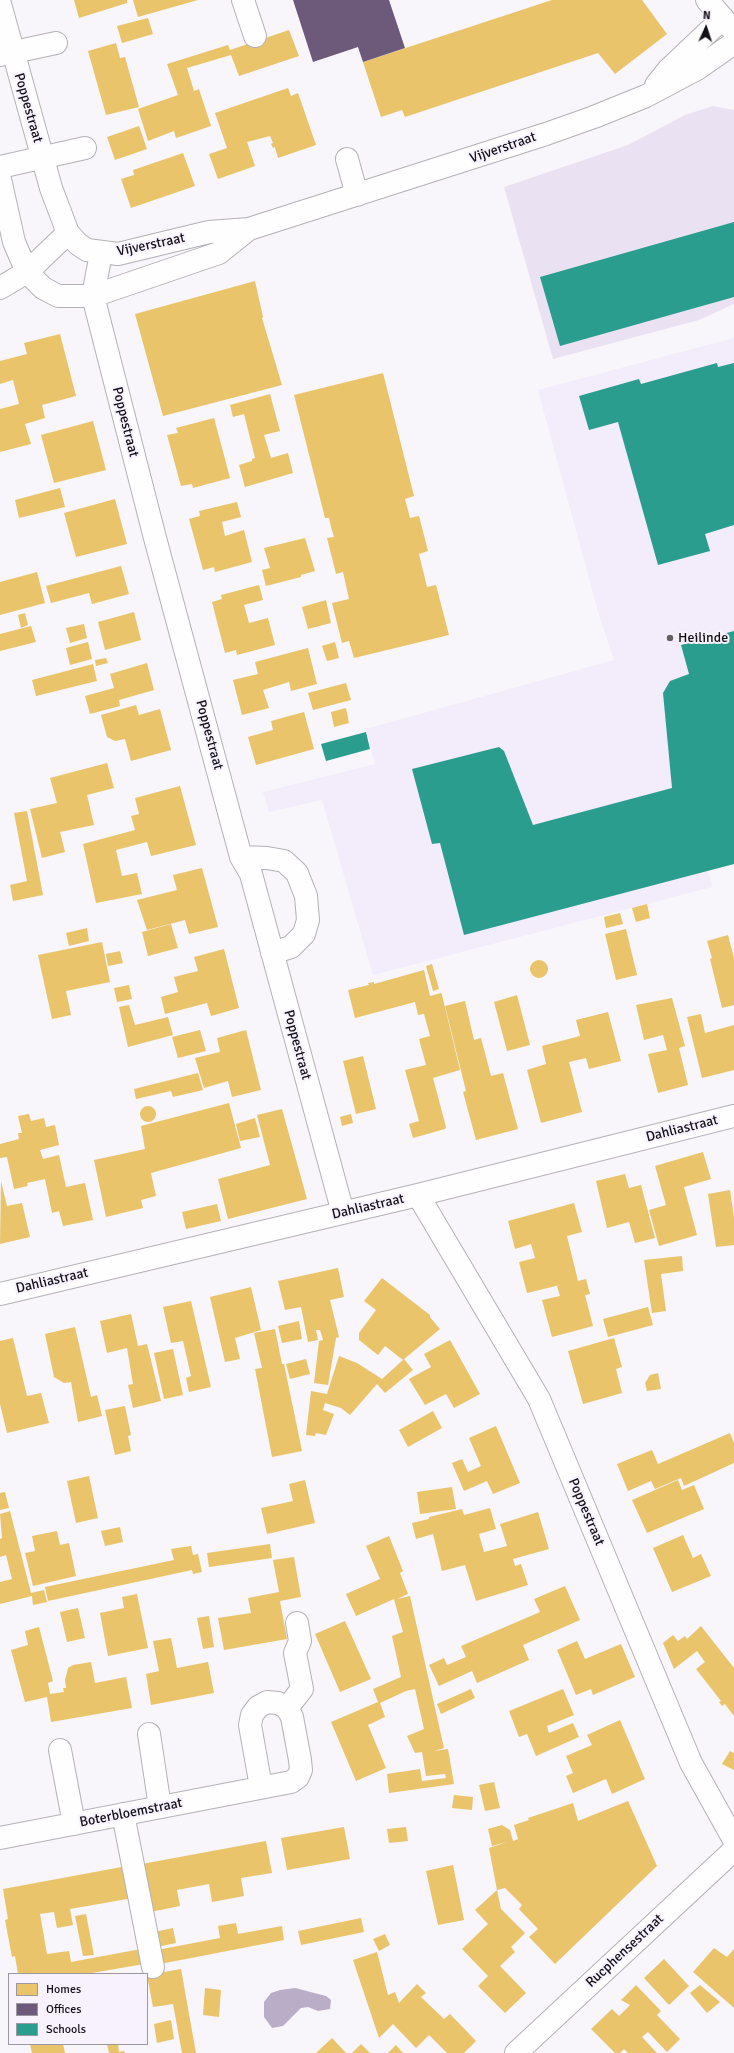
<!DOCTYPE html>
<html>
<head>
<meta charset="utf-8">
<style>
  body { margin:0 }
  #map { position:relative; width:734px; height:2053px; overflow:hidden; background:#f8f5fb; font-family:Signika,sans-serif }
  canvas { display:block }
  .legend { position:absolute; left:8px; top:1973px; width:140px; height:72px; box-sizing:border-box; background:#f8f2fe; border:1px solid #9c98a1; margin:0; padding:5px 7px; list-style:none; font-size:12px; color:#131116 }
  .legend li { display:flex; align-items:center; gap:8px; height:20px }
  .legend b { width:20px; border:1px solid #9c98a1 }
  .north { position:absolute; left:686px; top:8px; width:40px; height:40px; -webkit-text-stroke:3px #f8f2fe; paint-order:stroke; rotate:3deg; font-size:11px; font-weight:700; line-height:16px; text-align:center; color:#131116 }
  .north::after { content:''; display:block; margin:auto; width:14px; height:18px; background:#131116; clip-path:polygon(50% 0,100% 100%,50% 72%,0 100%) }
</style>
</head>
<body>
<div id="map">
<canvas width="734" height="2053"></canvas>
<ul class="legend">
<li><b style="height:11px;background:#e9c46a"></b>Homes</li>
<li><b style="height:11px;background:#6d597a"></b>Offices</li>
<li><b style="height:11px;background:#2a9d8f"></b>Schools</li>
</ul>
<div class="north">N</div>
</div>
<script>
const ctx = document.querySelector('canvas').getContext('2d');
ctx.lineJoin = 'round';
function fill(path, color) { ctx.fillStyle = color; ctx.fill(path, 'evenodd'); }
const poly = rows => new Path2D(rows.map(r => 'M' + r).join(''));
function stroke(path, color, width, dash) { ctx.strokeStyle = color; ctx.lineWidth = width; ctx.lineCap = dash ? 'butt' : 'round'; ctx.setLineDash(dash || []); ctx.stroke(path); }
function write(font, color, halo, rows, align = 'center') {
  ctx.font = font + ' Signika,sans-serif'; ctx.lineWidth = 4; ctx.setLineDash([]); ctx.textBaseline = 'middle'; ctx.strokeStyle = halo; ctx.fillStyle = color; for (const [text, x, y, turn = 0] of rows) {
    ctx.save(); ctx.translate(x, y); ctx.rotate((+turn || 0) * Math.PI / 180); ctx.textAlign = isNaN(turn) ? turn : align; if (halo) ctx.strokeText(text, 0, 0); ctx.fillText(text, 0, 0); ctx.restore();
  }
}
fill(poly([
  [734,338,734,861,707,866,712,887,373,975,322,800,269,812,263,792,375,764,366,729,614,660,599,615,538,390]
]), '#f3ecfa');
fill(poly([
  [713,106,734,110,734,304,699,320,553,359,504,187,628,145,685,115]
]), '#eae2f2');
fill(poly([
  [295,1988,326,1996,331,2000,330,2009,318,2011,308,2007,301,2008,283,2026,272,2028,264,2017,264,2002,271,1993,280,1990]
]), '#baadc7');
fill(poly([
  [74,0,127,0,127,3,79,18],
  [133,0,198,0,138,17],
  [552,0,642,0,667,34,615,74,598,53,405,117,402,110,381,117,363,62],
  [148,18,153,34,122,43,117,26],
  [289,30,299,56,239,76,231,55,187,68,194,91,199,89,211,126,176,138,174,131,148,141,138,109,178,95,167,64,228,45,230,50],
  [116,43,120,58,125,57,139,107,106,115,88,51],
  [288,88,291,96,298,93,316,145,278,158,275,147,273,148,271,144,273,143,270,136,247,142,255,166,218,179,209,154,227,148,215,113],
  [139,126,147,149,115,160,107,137],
  [183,153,195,186,131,208,121,179,134,175,133,170],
  [255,281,263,317,262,318,282,385,163,416,135,314],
  [60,334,76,396,42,405,45,418,25,424,31,444,0,452,0,409,19,404,13,380,0,384,0,361,27,354,24,343],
  [383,373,414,496,405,499,410,518,419,516,428,551,419,554,427,587,436,585,449,635,354,658,349,641,342,643,332,603,349,599,343,572,336,574,327,538,334,537,331,527,329,518,325,518,294,395],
  [270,394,280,431,264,435,271,458,288,453,293,473,245,487,239,465,252,461,252,459,255,458,244,414,233,417,230,405],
  [214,418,230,478,193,488,192,484,181,486,167,435,178,433,176,428],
  [93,421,106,470,54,483,41,435],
  [60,488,65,507,19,518,15,500],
  [115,499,127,544,76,557,64,513],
  [237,502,241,517,222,522,225,536,244,530,252,562,215,572,214,567,203,570,189,519,200,516,199,511],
  [305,538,315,571,301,575,301,577,266,586,262,570,270,568,264,548],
  [121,566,129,594,92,604,89,593,51,603,46,586],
  [37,572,45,603,0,615,0,582],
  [259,585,263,600,244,605,249,623,268,618,275,645,237,655,236,650,225,653,212,602,222,599,221,595],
  [326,600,331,623,308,629,302,607],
  [134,612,141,640,105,650,98,622],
  [25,613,28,625,21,628,18,615],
  [84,624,87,638,70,643,66,628],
  [31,626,36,642,0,651,0,634],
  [88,642,92,659,70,665,66,648],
  [335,642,339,658,327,661,322,646],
  [308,648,317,684,291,691,289,682,263,690,269,708,242,715,233,680,258,674,255,662],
  [106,658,108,663,96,666,95,660],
  [147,663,154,690,119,700,120,706,90,714,85,696,114,688,110,674],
  [93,664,97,681,36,696,32,680],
  [346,683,351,700,313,710,308,693],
  [136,705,139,715,160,709,171,750,131,761,125,739,115,741,107,737,101,715],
  [346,708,349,723,334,727,331,712],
  [304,712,314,749,256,765,248,737,273,730,271,721],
  [107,763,114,788,87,795,94,825,60,832,65,852,42,858,30,809,57,803,50,778],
  [180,786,196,845,151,856,147,842,116,850,122,876,137,873,142,894,96,903,83,844,135,830,131,816,139,814,135,798],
  [27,811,43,895,13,901,10,885,27,881,14,813],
  [202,868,218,927,189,934,185,920,147,930,137,900,177,890,173,875],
  [647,904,650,918,636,922,632,908],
  [620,913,623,924,606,928,604,917],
  [171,924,178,948,148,956,142,932],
  [87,928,89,941,69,946,66,933],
  [626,929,637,975,616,980,605,934],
  [728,935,734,958,734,1005,722,1008,710,959,712,958,707,941],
  [102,942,110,982,66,991,71,1015,52,1019,38,955],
  [224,949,239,1008,211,1016,207,1003,165,1014,161,997,178,992,174,977,198,971,194,957],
  [120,951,123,963,108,966,106,954],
  '530 969a9 9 0 1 1 18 0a9 9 0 1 1-18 0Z',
  [432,964,439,989,433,991,426,966],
  [424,970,430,996,441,993,442,995,460,1070,433,1078,446,1127,445,1129,413,1138,409,1124,419,1121,405,1070,426,1065,419,1039,430,1036,424,1014,418,1015,415,1002,355,1018,348,990,369,985,368,983,374,982,374,984],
  [129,985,132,999,117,1002,114,988],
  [517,995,530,1045,507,1051,494,1002],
  [672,998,685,1046,679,1048,688,1085,658,1093,648,1054,667,1050,663,1035,644,1040,636,1005],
  [465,1001,474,1040,481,1038,491,1076,503,1073,518,1129,476,1140,463,1092,466,1091,445,1006],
  [129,1005,135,1025,168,1017,173,1035,128,1047,119,1007],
  [608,1012,621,1061,589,1069,586,1058,569,1062,582,1112,541,1123,527,1070,546,1064,542,1046,580,1036,576,1020],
  [701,1014,705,1033,734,1025,734,1070,702,1078,687,1017],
  [200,1030,206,1051,178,1058,172,1037],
  [246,1030,261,1090,232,1097,228,1081,204,1088,195,1058,220,1052,217,1038],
  [363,1056,376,1109,356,1114,343,1061],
  [198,1073,203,1090,173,1097,171,1091,136,1099,134,1089],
  [229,1103,241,1148,151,1173,156,1196,141,1200,143,1208,106,1217,94,1160,145,1149,141,1126],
  '140 1114a8 8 0 1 1 16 0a8 8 0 1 1-16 0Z',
  [282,1109,307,1199,228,1219,218,1179,270,1165,257,1115],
  [29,1114,31,1121,44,1118,46,1127,55,1125,59,1145,40,1150,43,1159,59,1155,66,1187,85,1183,93,1220,63,1226,59,1211,52,1213,45,1179,27,1183,28,1186,14,1189,7,1157,0,1158,0,1144,19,1139,18,1133,22,1133,18,1116],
  [351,1114,353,1123,342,1126,340,1117],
  [255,1118,260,1137,240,1141,236,1124],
  [703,1152,711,1179,684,1187,697,1235,659,1246,649,1210,666,1205,655,1166],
  [625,1174,629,1188,641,1185,655,1238,635,1243,629,1222,607,1228,596,1181],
  [1,1181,7,1206,22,1203,30,1237,0,1244],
  [730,1190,734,1217,734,1245,716,1247,708,1194],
  [574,1203,582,1232,567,1236,578,1281,586,1279,590,1294,585,1295,593,1326,552,1337,542,1300,560,1296,557,1286,560,1285,527,1293,519,1262,535,1258,531,1244,515,1249,508,1221],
  [217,1204,221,1221,186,1229,182,1212],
  [682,1256,683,1271,661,1274,666,1311,652,1313,644,1260],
  [338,1268,344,1297,330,1300,339,1337,336,1338,328,1385,314,1383,319,1341,323,1340,320,1330,316,1330,318,1340,308,1342,301,1307,285,1310,278,1281],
  [382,1278,430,1315,430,1317,440,1329,403,1360,385,1346,378,1355,359,1340,359,1333,376,1310,364,1301],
  [251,1287,261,1330,235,1338,240,1359,225,1362,210,1297],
  [191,1301,211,1387,189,1392,186,1378,191,1376,183,1341,171,1343,163,1307],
  [648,1307,653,1325,608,1337,603,1319],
  [131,1314,138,1346,147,1344,161,1401,133,1408,128,1385,133,1384,127,1348,107,1353,100,1321],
  [299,1321,302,1339,282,1343,278,1326],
  [75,1327,91,1397,97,1395,102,1416,78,1422,71,1382,64,1383,54,1377,45,1334],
  [275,1329,282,1364,284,1364,302,1451,272,1457,255,1369,262,1368,254,1333],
  [13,1338,27,1396,41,1393,49,1423,7,1433,0,1404,0,1341],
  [614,1338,622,1367,616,1369,622,1393,583,1404,568,1351],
  [450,1340,480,1394,454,1408,446,1394,425,1405,409,1379,431,1367,424,1354],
  [173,1349,183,1395,164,1399,154,1353],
  [339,1356,357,1363,382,1379,404,1359,413,1370,385,1393,377,1384,350,1415,341,1408,325,1403,323,1410,334,1414,326,1435,316,1433,315,1436,306,1435,311,1391,327,1394],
  [306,1359,310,1374,290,1379,286,1364],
  [658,1373,661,1389,647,1391,645,1383,650,1375],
  [125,1406,131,1435,128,1436,131,1451,115,1455,105,1410],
  [433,1411,442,1428,408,1447,399,1430],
  [496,1426,520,1483,493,1494,487,1481,464,1491,452,1463,462,1459,468,1472,481,1466,469,1438],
  [730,1433,734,1443,734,1463,684,1486,681,1478,655,1489,651,1481,628,1491,617,1464,652,1450,658,1464],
  [89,1476,98,1518,76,1523,67,1481],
  [305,1480,315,1523,267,1534,261,1508,293,1501,289,1484],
  [678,1480,682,1490,694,1485,704,1509,647,1533,632,1500],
  [452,1487,456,1509,420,1514,417,1492],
  [5,1492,9,1508,0,1510,0,1493],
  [490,1508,496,1529,479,1534,484,1552,507,1546,500,1524,538,1512,549,1549,513,1559,515,1566,521,1564,528,1585,476,1601,465,1565,442,1571,433,1534,416,1539,412,1523,429,1519,429,1517,462,1509,464,1515],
  [10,1511,31,1593,44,1590,47,1602,33,1605,32,1596,0,1604,0,1582,12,1579,6,1555,0,1557,0,1539,2,1538,0,1514],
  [120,1527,123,1542,105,1546,101,1531],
  [57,1531,60,1545,69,1543,76,1576,33,1586,25,1553,35,1551,32,1536],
  [683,1535,693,1558,701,1554,711,1576,672,1592,653,1548],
  [389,1536,403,1571,400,1573,408,1594,397,1599,410,1596,444,1748,434,1751,448,1749,454,1784,389,1793,387,1774,420,1769,422,1781,446,1778,445,1774,426,1776,422,1752,415,1753,407,1736,424,1729,415,1689,406,1691,380,1703,385,1717,368,1725,386,1768,356,1781,331,1722,378,1702,373,1689,401,1677,392,1636,403,1632,394,1599,356,1616,346,1594,380,1579,366,1546],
  [270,1544,272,1558,209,1567,207,1553],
  [191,1546,193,1555,198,1554,202,1572,193,1574,192,1570,48,1601,45,1587,174,1560,171,1549],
  [294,1557,301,1597,280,1601,287,1639,224,1650,218,1618,251,1613,248,1598,279,1592,273,1560],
  [565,1586,580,1620,523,1645,529,1660,477,1683,472,1671,439,1686,429,1665,444,1658,447,1665,466,1657,461,1646,540,1612,534,1599],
  [137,1594,148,1648,108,1656,100,1613,124,1608,122,1597],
  [78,1608,85,1638,67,1642,60,1612],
  [209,1616,214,1647,203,1649,197,1618],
  [345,1621,371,1679,340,1692,315,1634],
  [701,1626,734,1668,734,1716,725,1704,722,1706,719,1702,721,1701,696,1669,705,1662,697,1651,674,1669,663,1643,673,1635,678,1641,685,1636,687,1639],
  [39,1627,53,1681,48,1683,50,1694,64,1692,63,1688,66,1688,65,1680,68,1668,73,1665,91,1662,95,1683,126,1677,132,1708,51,1722,47,1697,25,1702,11,1650,28,1645,25,1631],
  [171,1638,177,1668,208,1662,214,1693,151,1705,146,1674,159,1671,153,1641],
  [577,1641,585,1659,621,1644,635,1677,593,1695,591,1689,576,1695,557,1650],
  [471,1689,475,1698,441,1714,437,1704],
  [563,1689,574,1715,547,1726,548,1730,549,1733,573,1723,579,1737,536,1756,527,1734,519,1737,509,1711],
  [620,1720,645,1779,612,1794,606,1779,573,1793,566,1776,573,1773,566,1756,592,1745,587,1735],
  [730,1751,734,1753,734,1770,722,1764],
  [494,1782,500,1808,485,1811,479,1785],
  [454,1795,473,1797,472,1810,452,1808],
  [628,1801,657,1866,555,1964,529,1937,538,1929,519,1909,522,1905,505,1888,497,1890,489,1848,507,1842,492,1846,488,1829,502,1825,510,1830,513,1841,518,1839,514,1825,529,1820,528,1818,573,1803,578,1821],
  [344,1827,350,1859,287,1870,281,1838],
  [406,1827,408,1841,389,1843,387,1829],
  [266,1841,272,1873,241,1878,244,1896,212,1902,209,1884,177,1890,180,1906,150,1912,142,1864],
  [453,1865,464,1920,438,1925,426,1871],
  [127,1866,133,1898,70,1909,73,1925,57,1928,54,1912,40,1914,47,1954,69,1951,71,1962,141,1949,144,1964,86,1974,18,1974,15,1956,12,1957,5,1920,8,1919,3,1889],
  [497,1890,501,1909,525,1933,511,1947,515,1952,500,1966,526,1993,505,2013,478,1986,488,1976,462,1949,488,1924,475,1910],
  [86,1914,94,1955,83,1956,75,1916],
  [361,1918,364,1932,301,1945,298,1931],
  [236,1923,238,1934,282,1926,284,1940,160,1964,157,1950,220,1938,218,1926],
  [173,1928,176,1943,157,1947,154,1932],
  [385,1934,390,1945,379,1951,373,1939],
  [714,1948,727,1957,734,1949,734,2008,693,1972],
  [377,1952,388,1995,395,1992,399,2003,417,1984,426,1993,421,1997,444,2019,450,2014,476,2041,464,2053,447,2053,429,2035,416,2048,393,2024,379,2038,353,1960],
  [664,1959,689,1986,669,2005,644,1978],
  [181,1969,196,2053,182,2053,173,2004,153,2007,147,1975],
  [636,1985,661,2011,657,2015,680,2039,667,2052,648,2032,642,2037,657,2053,628,2053,624,2049,620,2053,615,2053,591,2029,612,2009,619,2016,630,2005,621,2000],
  [700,1985,720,2002,707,2013,690,1993],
  [205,1988,221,1990,219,2017,203,2015],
  [171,2020,174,2039,157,2043,154,2024],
  [332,2038,346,2053,316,2053],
  [30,2044,63,2044,65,2053,32,2053],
  [107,2044,118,2044,119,2052,124,2051,125,2053,109,2053],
  [361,2044,370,2053,352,2053],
  [396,2045,403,2053,388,2053]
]), '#e9c46a');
fill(poly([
  [293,0,389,0,405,48,363,62,358,47,313,62]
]), '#6d597a');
fill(poly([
  [734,222,734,297,560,346,540,277],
  [717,363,718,367,734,363,734,525,705,534,710,551,658,565,618,422,589,430,579,396,639,379,641,384],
  [734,631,734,864,464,935,440,843,432,844,412,769,499,747,504,751,533,825,672,788,663,693,670,681,689,674,681,645],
  [366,732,370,749,326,761,321,744]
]), '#2a9d8f');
const minor = poly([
  [243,0,255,36],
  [707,0,732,29],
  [0,4,51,188,68,233,78,244,87,250,118,254,209,232,249,229,546,134,594,117,646,96,697,69,734,43],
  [0,55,56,43],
  [656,85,668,70,723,18],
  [347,159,357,195],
  [0,167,85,148],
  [0,179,14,242,27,272,43,288,58,296,93,296,219,253,249,229],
  [101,253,93,296,155,538,241,857,251,874,343,1213],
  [0,288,27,272,68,233],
  [241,857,267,858,284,861,297,873,306,896,308,920,304,934,291,947,272,953],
  [418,1195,539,1399,691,1763,734,1840],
  [0,1294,418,1195,734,1116],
  [287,1708,302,1689,295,1653,300,1641,297,1623],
  [149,1734,160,1807],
  [60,1750,74,1824],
  [123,1814,153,1967],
  [0,1838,291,1782,298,1777,301,1770,300,1760,292,1717,287,1708,278,1703,267,1702,258,1707,252,1715,250,1725,261,1787],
  [516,2053,734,1850]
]);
stroke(minor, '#b4b1b6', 24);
stroke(minor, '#fefefe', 22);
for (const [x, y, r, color] of [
  [670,638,4,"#636166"]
]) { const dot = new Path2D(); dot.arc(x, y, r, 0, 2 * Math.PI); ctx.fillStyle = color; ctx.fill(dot); stroke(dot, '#f8f2fe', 1.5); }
write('14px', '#131116', '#f8f2fe', [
  ["Poppestraat",28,108,74],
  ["Vijverstraat",503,148,-19],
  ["Vijverstraat",151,245,-12],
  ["Poppestraat",125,422,76],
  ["Poppestraat",209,735,75],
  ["Poppestraat",297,1045,75],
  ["Dahliastraat",682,1129,-14],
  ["Dahliastraat",368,1207,-13],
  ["Dahliastraat",52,1281,-13],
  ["Poppestraat",586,1512,67],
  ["Boterbloemstraat",131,1813,-11],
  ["Rucphensestraat",625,1951,-43]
]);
write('14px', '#131116', '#f8f2fe', [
  ["Heilinde",678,638]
], 'left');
</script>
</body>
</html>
